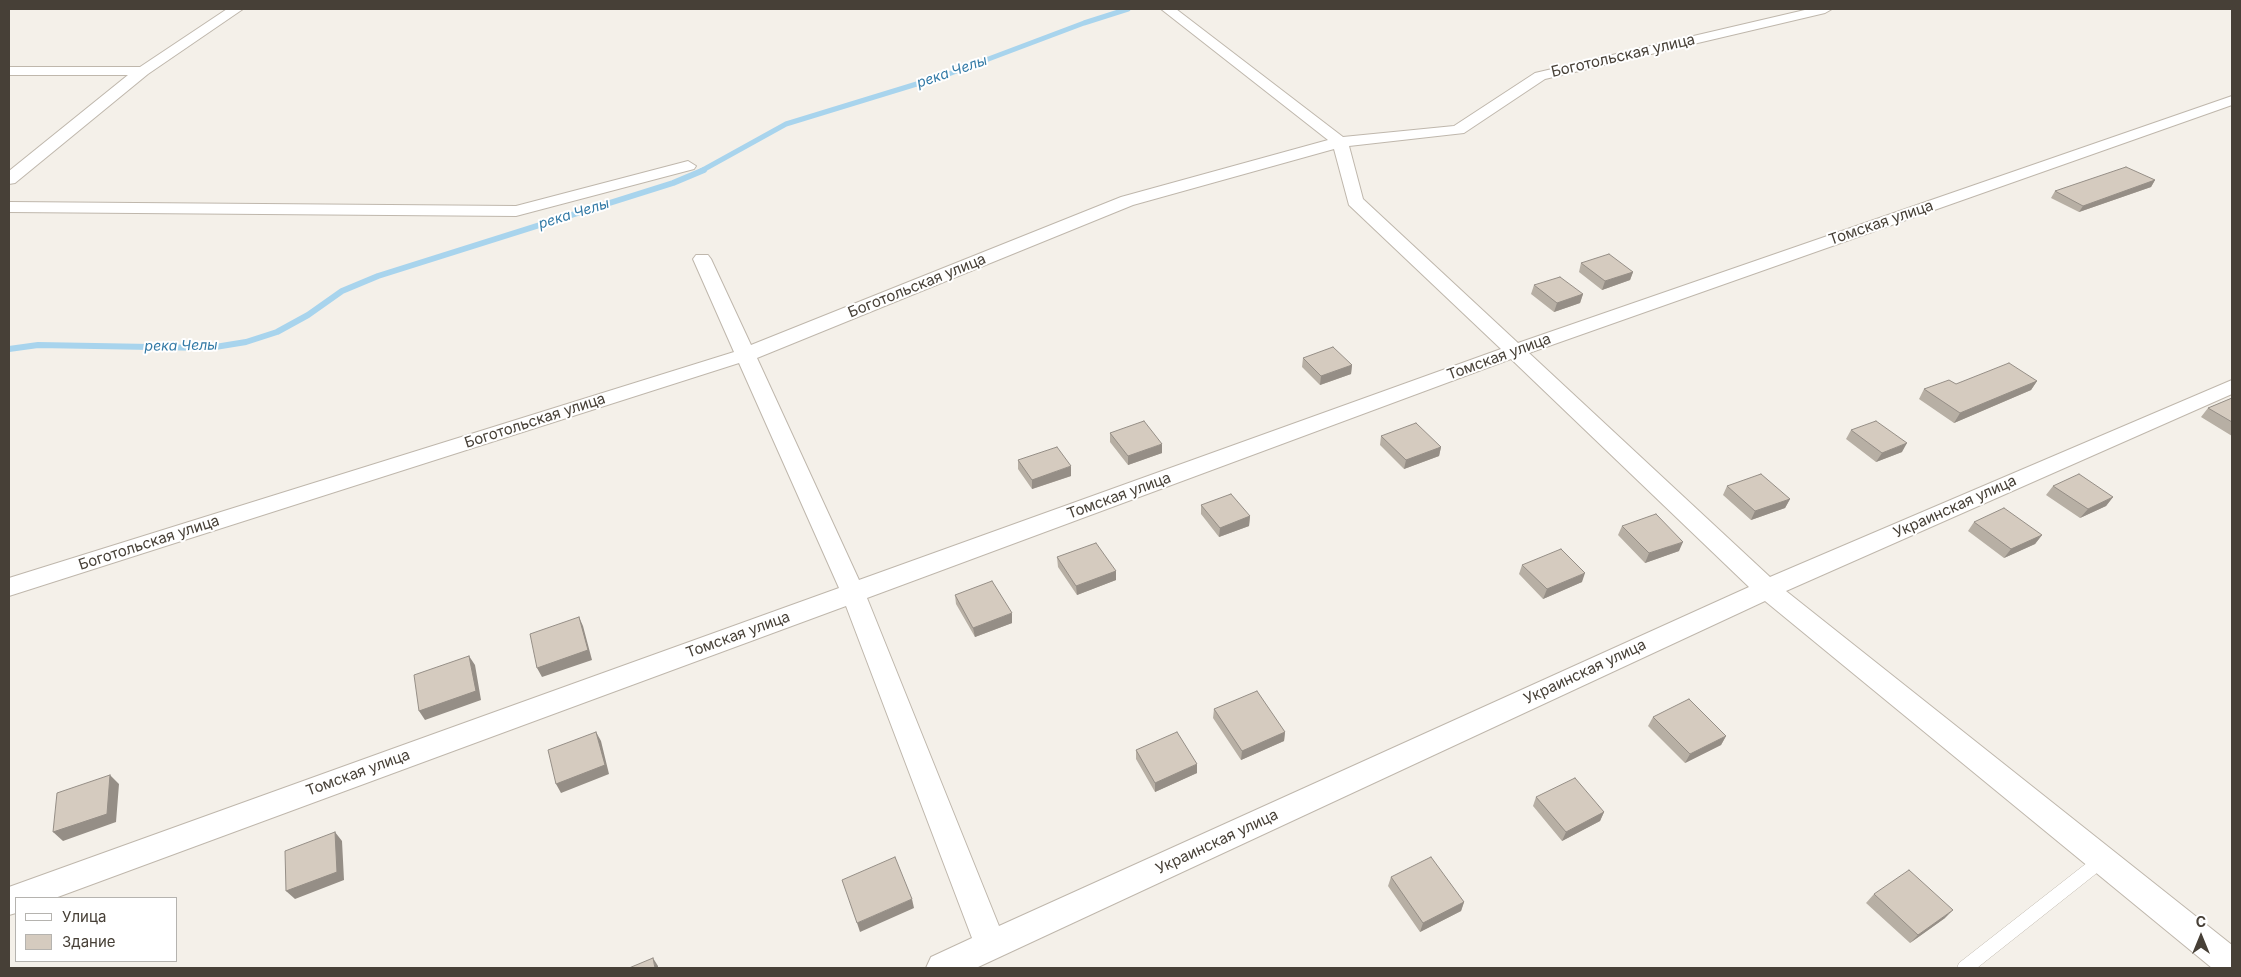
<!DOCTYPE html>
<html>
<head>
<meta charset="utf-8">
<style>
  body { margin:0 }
  #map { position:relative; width:2241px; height:977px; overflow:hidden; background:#f4f0e9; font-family:Inter,sans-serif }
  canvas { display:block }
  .frame { position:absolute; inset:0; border:10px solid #474037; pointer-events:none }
  .legend { position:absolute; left:15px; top:897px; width:162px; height:65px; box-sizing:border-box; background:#fff; border:1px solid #b5b3af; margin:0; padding:6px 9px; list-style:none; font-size:15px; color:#474037 }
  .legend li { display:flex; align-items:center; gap:10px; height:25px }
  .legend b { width:25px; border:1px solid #b5b3af }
  .north { position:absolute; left:2176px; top:912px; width:50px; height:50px; -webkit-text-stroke:4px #fff; paint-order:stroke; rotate:0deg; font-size:14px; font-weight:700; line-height:20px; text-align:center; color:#474037 }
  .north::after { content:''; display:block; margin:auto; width:18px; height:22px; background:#474037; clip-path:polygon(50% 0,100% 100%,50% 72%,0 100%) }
</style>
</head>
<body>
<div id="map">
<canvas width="2241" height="977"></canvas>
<div class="frame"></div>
<ul class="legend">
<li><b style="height:6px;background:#fff"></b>Улица</li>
<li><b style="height:14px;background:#d5cbbf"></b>Здание</li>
</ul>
<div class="north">С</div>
</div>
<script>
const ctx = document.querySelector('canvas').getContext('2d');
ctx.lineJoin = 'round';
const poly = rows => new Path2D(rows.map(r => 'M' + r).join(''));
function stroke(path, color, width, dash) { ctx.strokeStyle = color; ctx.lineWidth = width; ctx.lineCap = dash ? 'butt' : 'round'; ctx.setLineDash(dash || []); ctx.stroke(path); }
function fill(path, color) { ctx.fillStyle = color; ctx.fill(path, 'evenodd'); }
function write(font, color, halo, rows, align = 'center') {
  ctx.font = font + ' Inter,sans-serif'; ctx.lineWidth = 4; ctx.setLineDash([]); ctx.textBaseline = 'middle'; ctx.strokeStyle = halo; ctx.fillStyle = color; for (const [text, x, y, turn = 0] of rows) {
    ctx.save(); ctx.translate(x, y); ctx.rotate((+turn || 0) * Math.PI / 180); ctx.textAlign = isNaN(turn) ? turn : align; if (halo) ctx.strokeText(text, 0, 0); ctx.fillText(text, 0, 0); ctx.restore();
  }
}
stroke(poly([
  [701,171,786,124,946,75,1084,23,1128,9]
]), '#a8d4ed', 5);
stroke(poly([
  [9,349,38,345,209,348,246,342,277,332,308,315,342,291,378,276,673,183,704,170]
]), '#a8d4ed', 6);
const lane = poly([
  [2102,853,2107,855,2109,860,2107,865,1977,968,1957,968,1959,963,2097,855,2102,853]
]);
const street = poly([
  [227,9,243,9,148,74,15,183,9,184,9,171,128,75,9,75,9,67,140,67,227,9],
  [1161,9,1176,9,1343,137,1454,126,1535,73,1809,9,1832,9,1825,13,1545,79,1464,133,1349,146,1363,199,1518,343,2232,96,2232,105,1529,353,1770,577,2232,380,2232,394,1786,591,2232,945,2232,968,2212,968,1765,601,976,968,926,968,931,957,972,938,846,606,55,898,16,898,16,913,9,915,9,887,839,588,739,363,9,596,9,578,734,352,693,259,696,255,708,255,711,259,751,345,1121,197,1328,140,1161,9],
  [1334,149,1349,205,1501,349,859,580,757,358,1133,205,1334,149],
  [1511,359,1749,587,999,926,867,598,1511,359],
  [688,161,696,166,694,169,516,216,9,212,9,202,516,206,688,161]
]);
stroke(lane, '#bfb7ac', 1);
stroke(street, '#bfb7ac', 2);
fill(lane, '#fff');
fill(street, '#fff');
fill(poly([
  [2155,180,2151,187,2079,212,2051,198,2055,191],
  [1581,263,1633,272,1630,280,1602,290,1579,272],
  [1534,285,1583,294,1580,303,1554,312,1531,294],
  [1303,358,1352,365,1351,374,1320,385,1302,367],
  [2037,381,2031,390,1954,423,1919,399,1924,389,1956,384],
  [2232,398,2232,436,2201,417,2208,408],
  [1851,430,1902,452,1876,462,1846,439],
  [1110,433,1162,453,1128,465,1110,442],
  [1381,436,1441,447,1439,456,1404,469,1380,445],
  [1018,460,1071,476,1032,489,1018,469],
  [1727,486,1790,499,1785,508,1751,520,1723,495],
  [2053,486,2113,497,2106,506,2080,518,2046,495],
  [1201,505,1250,516,1249,526,1219,537,1201,514],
  [1974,522,2042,535,2035,544,2004,558,1968,531],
  [1622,526,1679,551,1645,563,1618,535],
  [1057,557,1116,571,1116,580,1077,595,1058,567],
  [1522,565,1582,582,1543,599,1519,574],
  [955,595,1012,623,975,637,956,604],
  [1214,709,1285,732,1284,741,1241,760,1213,718],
  [1653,717,1726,736,1721,745,1685,763,1648,726],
  [1136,750,1197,773,1155,792,1136,759],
  [1536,797,1604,812,1600,821,1562,841,1533,806],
  [1391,877,1464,902,1461,911,1420,932,1388,886],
  [1874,894,1945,918,1910,943,1866,903]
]), '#b7afa4');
fill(poly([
  [2155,180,2151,187,2079,212,2083,206],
  [1633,272,1630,280,1602,290,1605,281],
  [1583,294,1580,303,1554,312,1557,303],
  [1352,365,1351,374,1320,385,1321,376],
  [2037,381,2031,390,1954,423,1960,413],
  [1907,443,1902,452,1876,462,1882,453],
  [1162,444,1162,453,1128,465,1128,456],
  [1441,447,1439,456,1404,469,1406,460],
  [1071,466,1071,476,1032,489,1032,480],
  [2113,497,2106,506,2080,518,2088,509],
  [1790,499,1785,508,1751,520,1755,511],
  [1250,516,1249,526,1219,537,1220,528],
  [2042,535,2035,544,2004,558,2011,549],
  [1683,542,1679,551,1645,563,1649,553],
  [1116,571,1116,580,1077,595,1076,586],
  [1585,573,1582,582,1543,599,1547,589],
  [1012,613,1012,623,975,637,973,628],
  [579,617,583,626,592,660,542,677,537,668],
  [469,656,475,665,481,700,425,720,419,711],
  [596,732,601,741,609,774,561,793,556,784],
  [1285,732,1284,741,1241,760,1242,751],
  [1726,736,1721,745,1685,763,1690,754],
  [1197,764,1197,773,1155,792,1155,783],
  [110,775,119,784,116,822,63,841,53,832],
  [1604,812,1600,821,1562,841,1566,832],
  [335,832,342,841,344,880,295,899,286,891],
  [912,899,914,908,860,932,857,923],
  [1464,902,1461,911,1420,932,1423,923],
  [1953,910,1945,918,1910,943,1918,935],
  [653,958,658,966,658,968,655,968]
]), '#958e86');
const building = poly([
  [2126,167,2155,180,2083,206,2055,191,2126,167],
  [1609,254,1633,272,1605,281,1581,263,1609,254],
  [1560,277,1583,294,1557,303,1534,285,1560,277],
  [1333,347,1352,365,1321,376,1303,358,1333,347],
  [2009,363,2037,381,1960,413,1924,389,1949,380,1956,384,2009,363],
  [2232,398,2232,422,2208,408,2232,398],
  [1144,421,1162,444,1128,456,1110,433,1144,421],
  [1876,421,1907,443,1882,453,1851,430,1876,421],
  [1416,423,1441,447,1406,460,1381,436,1416,423],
  [1057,447,1071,466,1032,480,1018,460,1057,447],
  [1761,474,1790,499,1755,511,1727,486,1761,474],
  [2079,474,2113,497,2088,509,2053,486,2079,474],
  [1231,494,1250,516,1220,528,1201,505,1231,494],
  [2004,508,2042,535,2011,549,1974,522,2004,508],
  [1656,514,1683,542,1649,553,1622,526,1656,514],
  [1096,543,1116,571,1076,586,1057,557,1096,543],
  [1561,549,1585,573,1547,589,1522,565,1561,549],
  [992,581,1012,613,973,628,955,595,992,581],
  [579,617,588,650,537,668,530,634,579,617],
  [469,656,476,691,419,711,414,675,469,656],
  [1257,691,1285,732,1242,751,1214,709,1257,691],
  [1689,699,1726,736,1690,754,1653,717,1689,699],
  [596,732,605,765,556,784,548,750,596,732],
  [1177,732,1197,764,1155,783,1136,750,1177,732],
  [110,775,107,814,53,832,57,793,110,775],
  [1575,778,1604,812,1566,832,1536,797,1575,778],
  [335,832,337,872,286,891,285,851,335,832],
  [895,857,912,899,857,923,842,880,895,857],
  [1431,857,1464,902,1423,923,1391,877,1431,857],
  [1909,870,1953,910,1918,935,1874,894,1909,870],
  [653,958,655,968,629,968,653,958]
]);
fill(building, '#d5cbbf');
stroke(building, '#958e86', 1);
write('italic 14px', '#337aa6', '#fff', [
  ["река Челы",952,72,-19],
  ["река Челы",574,214,-17],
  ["река Челы",181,346,-1]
]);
write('15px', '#474037', '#fff', [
  ["Боготольская улица",1623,56,-13],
  ["Томская улица",1881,223,-19],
  ["Боготольская улица",917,286,-22],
  ["Томская улица",1499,357,-20],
  ["Боготольская улица",535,421,-18],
  ["Томская улица",1119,496,-20],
  ["Украинская улица",1955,507,-24],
  ["Боготольская улица",149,543,-18],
  ["Томская улица",738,635,-20],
  ["Украинская улица",1585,672,-25],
  ["Томская улица",358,773,-20],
  ["Украинская улица",1217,842,-25]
]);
</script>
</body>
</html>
